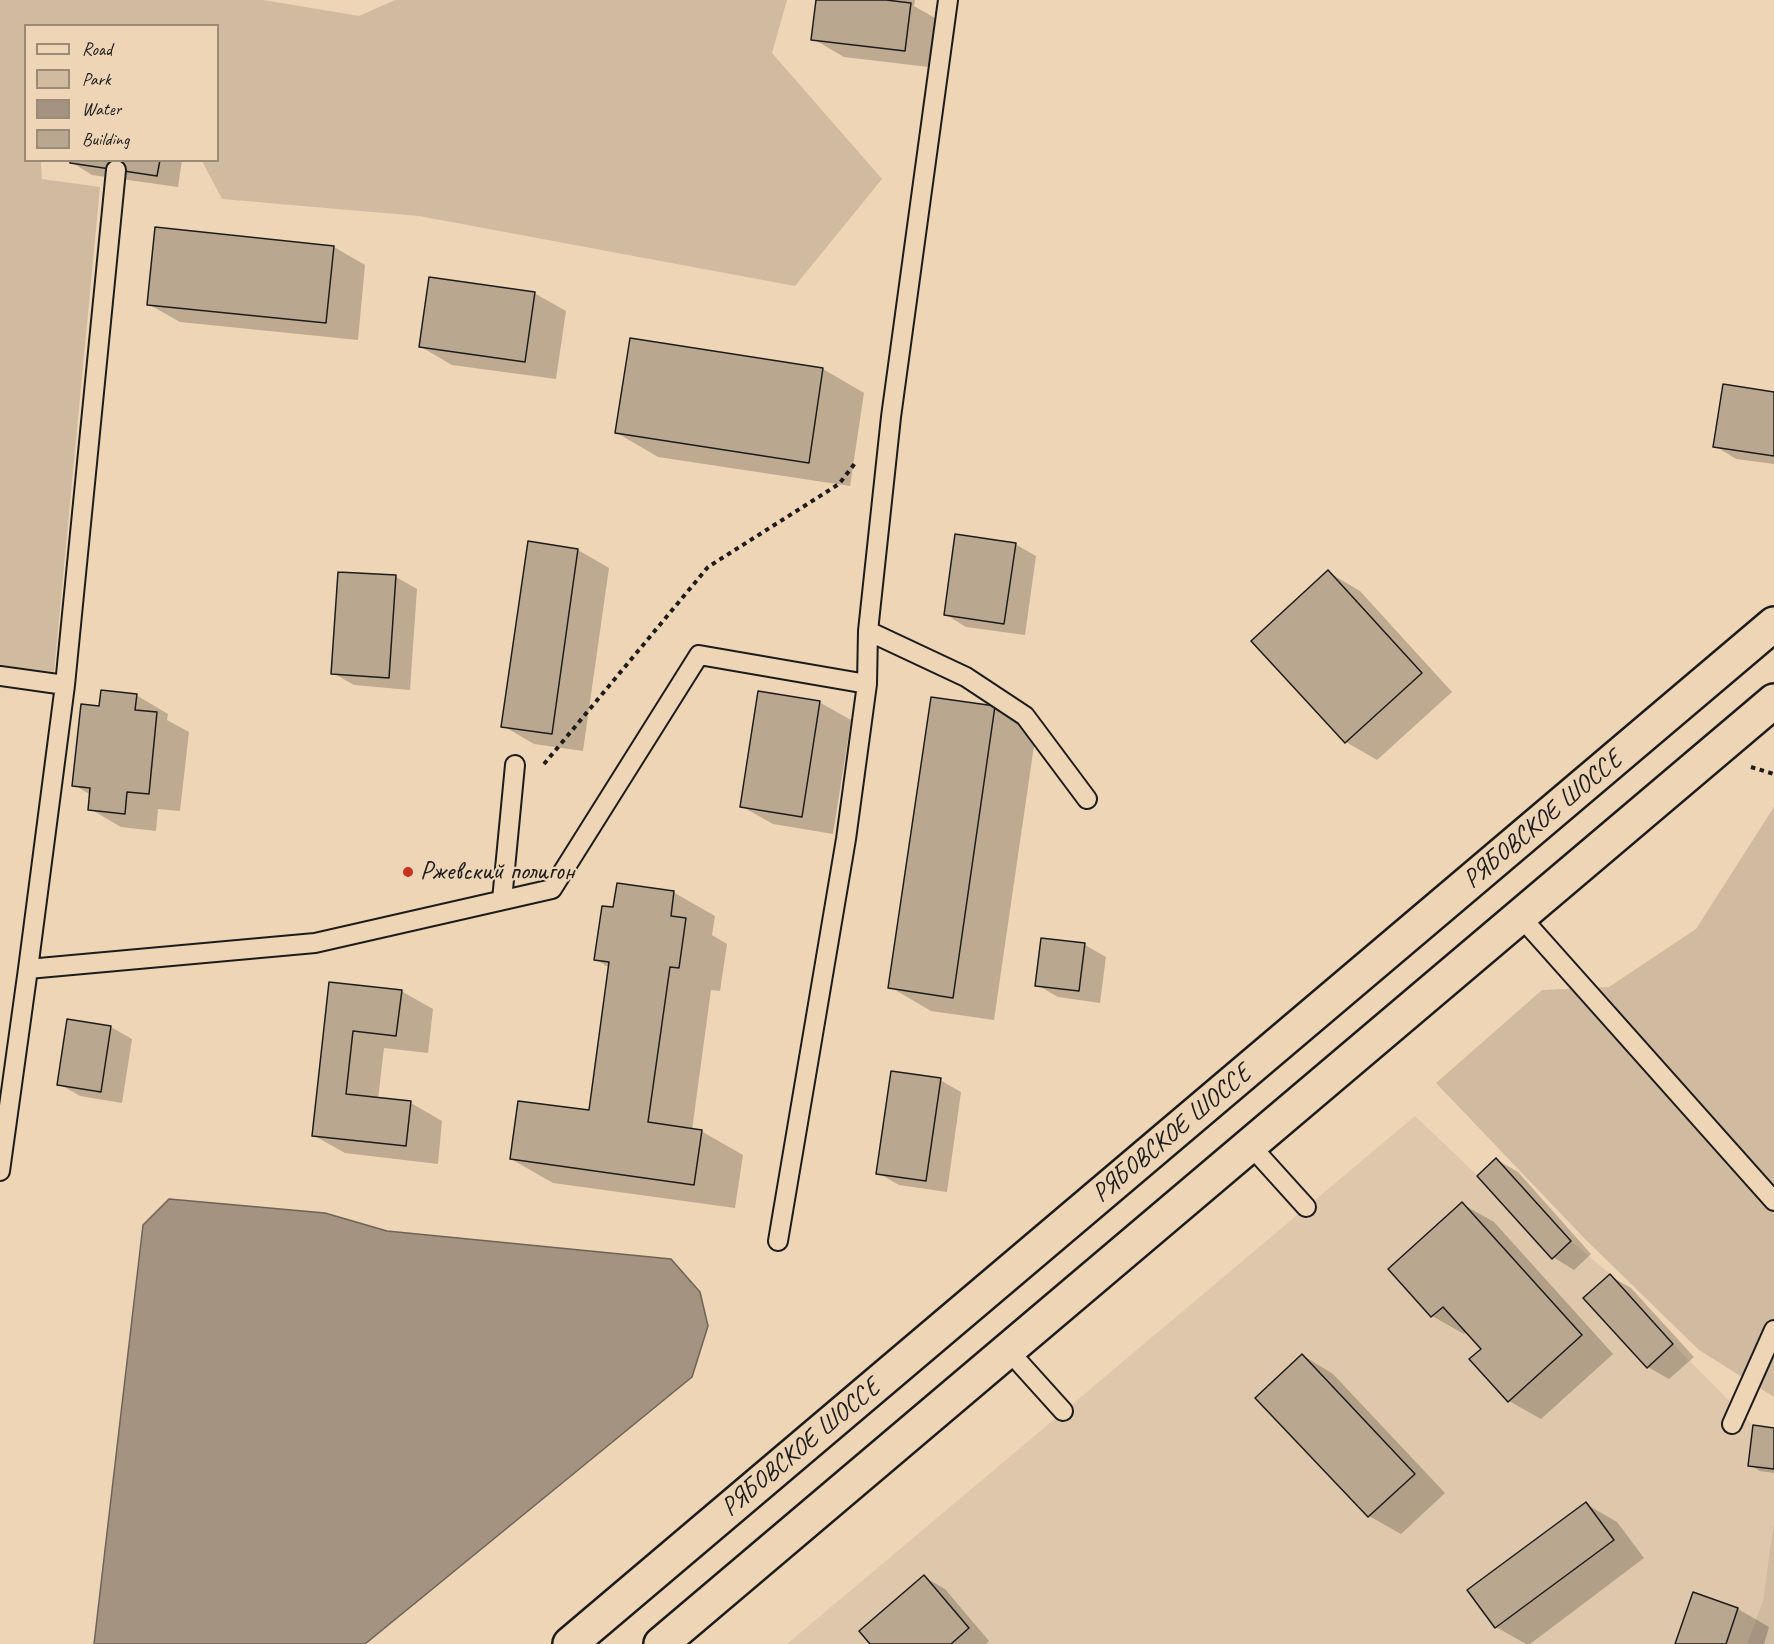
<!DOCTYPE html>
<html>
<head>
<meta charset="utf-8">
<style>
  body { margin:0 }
  #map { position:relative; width:1774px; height:1644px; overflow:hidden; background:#eed5b6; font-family:Caveat,sans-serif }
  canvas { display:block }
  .legend { position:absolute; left:24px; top:24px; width:195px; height:138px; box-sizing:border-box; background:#eed5b6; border:2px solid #9a8b78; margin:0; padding:8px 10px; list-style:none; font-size:18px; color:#1c1c1c }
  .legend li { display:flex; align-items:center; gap:12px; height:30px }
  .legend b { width:30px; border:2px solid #9a8b78 }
</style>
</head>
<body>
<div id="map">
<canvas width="1774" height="1644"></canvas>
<ul class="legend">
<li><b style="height:8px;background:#eed5b6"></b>Road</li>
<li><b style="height:16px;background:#d0baa0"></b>Park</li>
<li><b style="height:16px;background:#a39380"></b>Water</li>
<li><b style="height:16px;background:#baa790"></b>Building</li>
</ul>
</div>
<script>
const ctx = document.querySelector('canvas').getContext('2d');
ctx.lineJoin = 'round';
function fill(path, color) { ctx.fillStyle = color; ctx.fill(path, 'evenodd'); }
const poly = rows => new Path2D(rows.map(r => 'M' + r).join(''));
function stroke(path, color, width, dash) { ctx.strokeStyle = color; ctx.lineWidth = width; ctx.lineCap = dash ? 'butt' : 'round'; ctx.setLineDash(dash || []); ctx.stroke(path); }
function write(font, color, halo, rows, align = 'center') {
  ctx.font = font + ' Caveat,sans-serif'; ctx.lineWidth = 4.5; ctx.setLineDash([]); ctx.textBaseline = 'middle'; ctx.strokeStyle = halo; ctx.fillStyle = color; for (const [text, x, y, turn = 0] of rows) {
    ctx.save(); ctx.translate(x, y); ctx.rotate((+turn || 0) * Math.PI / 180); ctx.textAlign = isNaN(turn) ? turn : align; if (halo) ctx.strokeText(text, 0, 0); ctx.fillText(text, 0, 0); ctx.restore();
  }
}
fill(poly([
  [1415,1116,1477,1175,1496,1158,1571,1241,1610,1274,1673,1344,1753,1425,1774,1428,1774,1520,1763,1600,1747,1644,787,1644]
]), '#dec7ab');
fill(poly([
  [0,0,263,0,359,16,395,0,787,0,772,53,882,179,795,286,419,216,222,199,202,161,218,160,218,26,26,26,26,160,41,161,42,179,100,187,54,672,0,665],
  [1774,807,1774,1397,1699,1350,1586,1240,1436,1083,1542,990,1609,987,1696,929],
  [1774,1520,1774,1644,1747,1644,1763,1600]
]), '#d0baa0');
const water = poly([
  [169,1199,325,1213,387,1231,671,1259,700,1292,708,1326,692,1377,365,1644,94,1644,143,1225,169,1199]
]);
fill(water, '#a39380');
stroke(water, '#6d6358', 1.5);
fill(poly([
  [817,0,915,0,914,6,942,22,937,68,844,57,813,39],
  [71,160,182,160,178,187,92,175,71,162],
  [334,247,365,265,358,340,180,322,148,304],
  [534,293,566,311,556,379,452,365,421,347],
  [631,340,823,369,864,393,850,486,658,457,617,433],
  [1774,393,1774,464,1736,459,1715,446],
  [1015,544,1036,556,1025,635,966,627,945,614],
  [578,550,609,568,583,751,534,744,503,726],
  [1328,572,1360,591,1452,692,1377,760,1346,742,1253,641],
  [396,577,417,589,410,690,354,685,333,673],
  [136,695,168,714,167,720,189,732,180,811,158,809,156,831,121,827,90,809,91,795,74,785,100,708],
  [819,702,851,720,833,834,773,824,741,806],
  [994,708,1036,732,994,1020,931,1011,890,987],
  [673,892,715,916,712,935,727,944,720,991,711,990,692,1130,701,1131,743,1155,735,1208,553,1183,511,1159,590,1112,610,968,595,959,614,909],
  [1043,940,1085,945,1106,957,1100,1003,1058,997,1037,985],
  [330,983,401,991,433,1009,428,1053,384,1048,378,1099,411,1103,442,1121,438,1164,345,1153,313,1135],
  [111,1027,132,1039,122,1103,80,1096,59,1084],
  [940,1080,961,1092,947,1192,899,1185,878,1173],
  [1497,1160,1518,1172,1591,1254,1574,1270,1553,1257],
  [1462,1204,1494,1222,1613,1354,1541,1419,1509,1401,1483,1349,1467,1332,1464,1334,1432,1316],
  [1610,1276,1631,1288,1694,1357,1669,1379,1648,1367,1586,1298],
  [1302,1355,1333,1374,1445,1493,1401,1534,1369,1516,1257,1398],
  [1774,1430,1774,1473,1760,1471,1750,1465],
  [1586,1504,1617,1522,1644,1558,1530,1644,1526,1644,1496,1627,1469,1591],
  [924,1577,945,1589,989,1641,986,1644,872,1644],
  [1694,1594,1738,1609,1769,1627,1764,1644,1677,1644]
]), '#0003');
const building = poly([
  [816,0,886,0,911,3,905,51,811,40,816,0],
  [70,160,160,160,157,176,70,163,70,160],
  [155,227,334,246,326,323,147,305,155,227],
  [429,277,535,292,525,362,419,347,429,277],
  [630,338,823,368,809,463,615,433,630,338],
  [1723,384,1774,392,1774,456,1713,447,1723,384],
  [955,534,1016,543,1004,624,944,615,955,534],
  [528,541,578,549,552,734,501,727,528,541],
  [1328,570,1422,673,1345,743,1251,641,1328,570],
  [338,572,396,575,389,678,331,674,338,572],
  [101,690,137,694,135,710,157,712,149,794,127,792,125,814,88,810,90,788,72,786,81,704,99,706,101,690],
  [758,691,820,701,802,817,740,807,758,691],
  [931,697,995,706,953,998,888,988,931,697],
  [617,883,674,891,671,916,686,918,679,968,670,967,648,1122,702,1130,694,1185,510,1159,518,1101,589,1110,609,962,594,960,602,906,613,907,617,883],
  [1041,938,1085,943,1079,991,1035,986,1041,938],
  [329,982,402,990,396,1036,353,1031,346,1094,411,1101,406,1146,312,1136,329,982],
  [67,1019,111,1026,101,1092,57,1085,67,1019],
  [891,1071,941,1078,926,1181,876,1174,891,1071],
  [1496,1158,1571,1241,1552,1259,1477,1176,1496,1158],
  [1462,1202,1582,1335,1508,1402,1469,1359,1481,1349,1443,1307,1431,1317,1388,1269,1462,1202],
  [1610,1274,1673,1344,1647,1368,1583,1298,1610,1274],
  [1302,1354,1415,1474,1368,1517,1255,1398,1302,1354],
  [1753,1425,1774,1428,1774,1469,1748,1466,1753,1425],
  [1586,1502,1614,1540,1495,1628,1467,1590,1586,1502],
  [924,1575,969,1628,951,1644,870,1644,859,1631,924,1575],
  [1693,1592,1738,1608,1726,1644,1675,1644,1693,1592]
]);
fill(building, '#baa790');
stroke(building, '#1c1c1c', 1.5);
const lane = poly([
  [868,631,966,677,1025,716,1087,799],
  [0,676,65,685],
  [502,900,515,765],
  [1520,916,1774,1201],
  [28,969,65,685,116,170],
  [1250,1145,1306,1207],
  [0,1171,28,969,315,943,552,889,699,655,867,684,868,631,891,417,948,0],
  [778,1241,846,839,867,684],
  [1008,1350,1063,1411],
  [1732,1424,1774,1330]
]);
const secondary = poly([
  [570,1644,1774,624],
  [661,1644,1774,701]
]);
stroke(lane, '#1c1c1c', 22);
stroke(secondary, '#1c1c1c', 38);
stroke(poly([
  [544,764,708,567,839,484,856,462],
  [1751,767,1774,774]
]), '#1c1c1c', 4, [4.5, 4.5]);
stroke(lane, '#eed5b6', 18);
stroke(secondary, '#eed5b6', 33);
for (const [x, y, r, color] of [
  [408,872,6,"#c8321e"]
]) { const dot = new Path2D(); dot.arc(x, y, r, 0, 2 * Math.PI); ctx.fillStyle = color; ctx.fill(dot); stroke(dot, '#eed5b6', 2); }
write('26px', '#1c1c1c', '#eed5b6', [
  ["РЯБОВСКОЕ ШОССЕ",1543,820,-40],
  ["РЯБОВСКОЕ ШОССЕ",1172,1134,-40],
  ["РЯБОВСКОЕ ШОССЕ",801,1448,-40]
]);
write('26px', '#1c1c1c', '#eed5b6', [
  ["Ржевский полигон",420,872]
], 'left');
</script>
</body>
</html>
